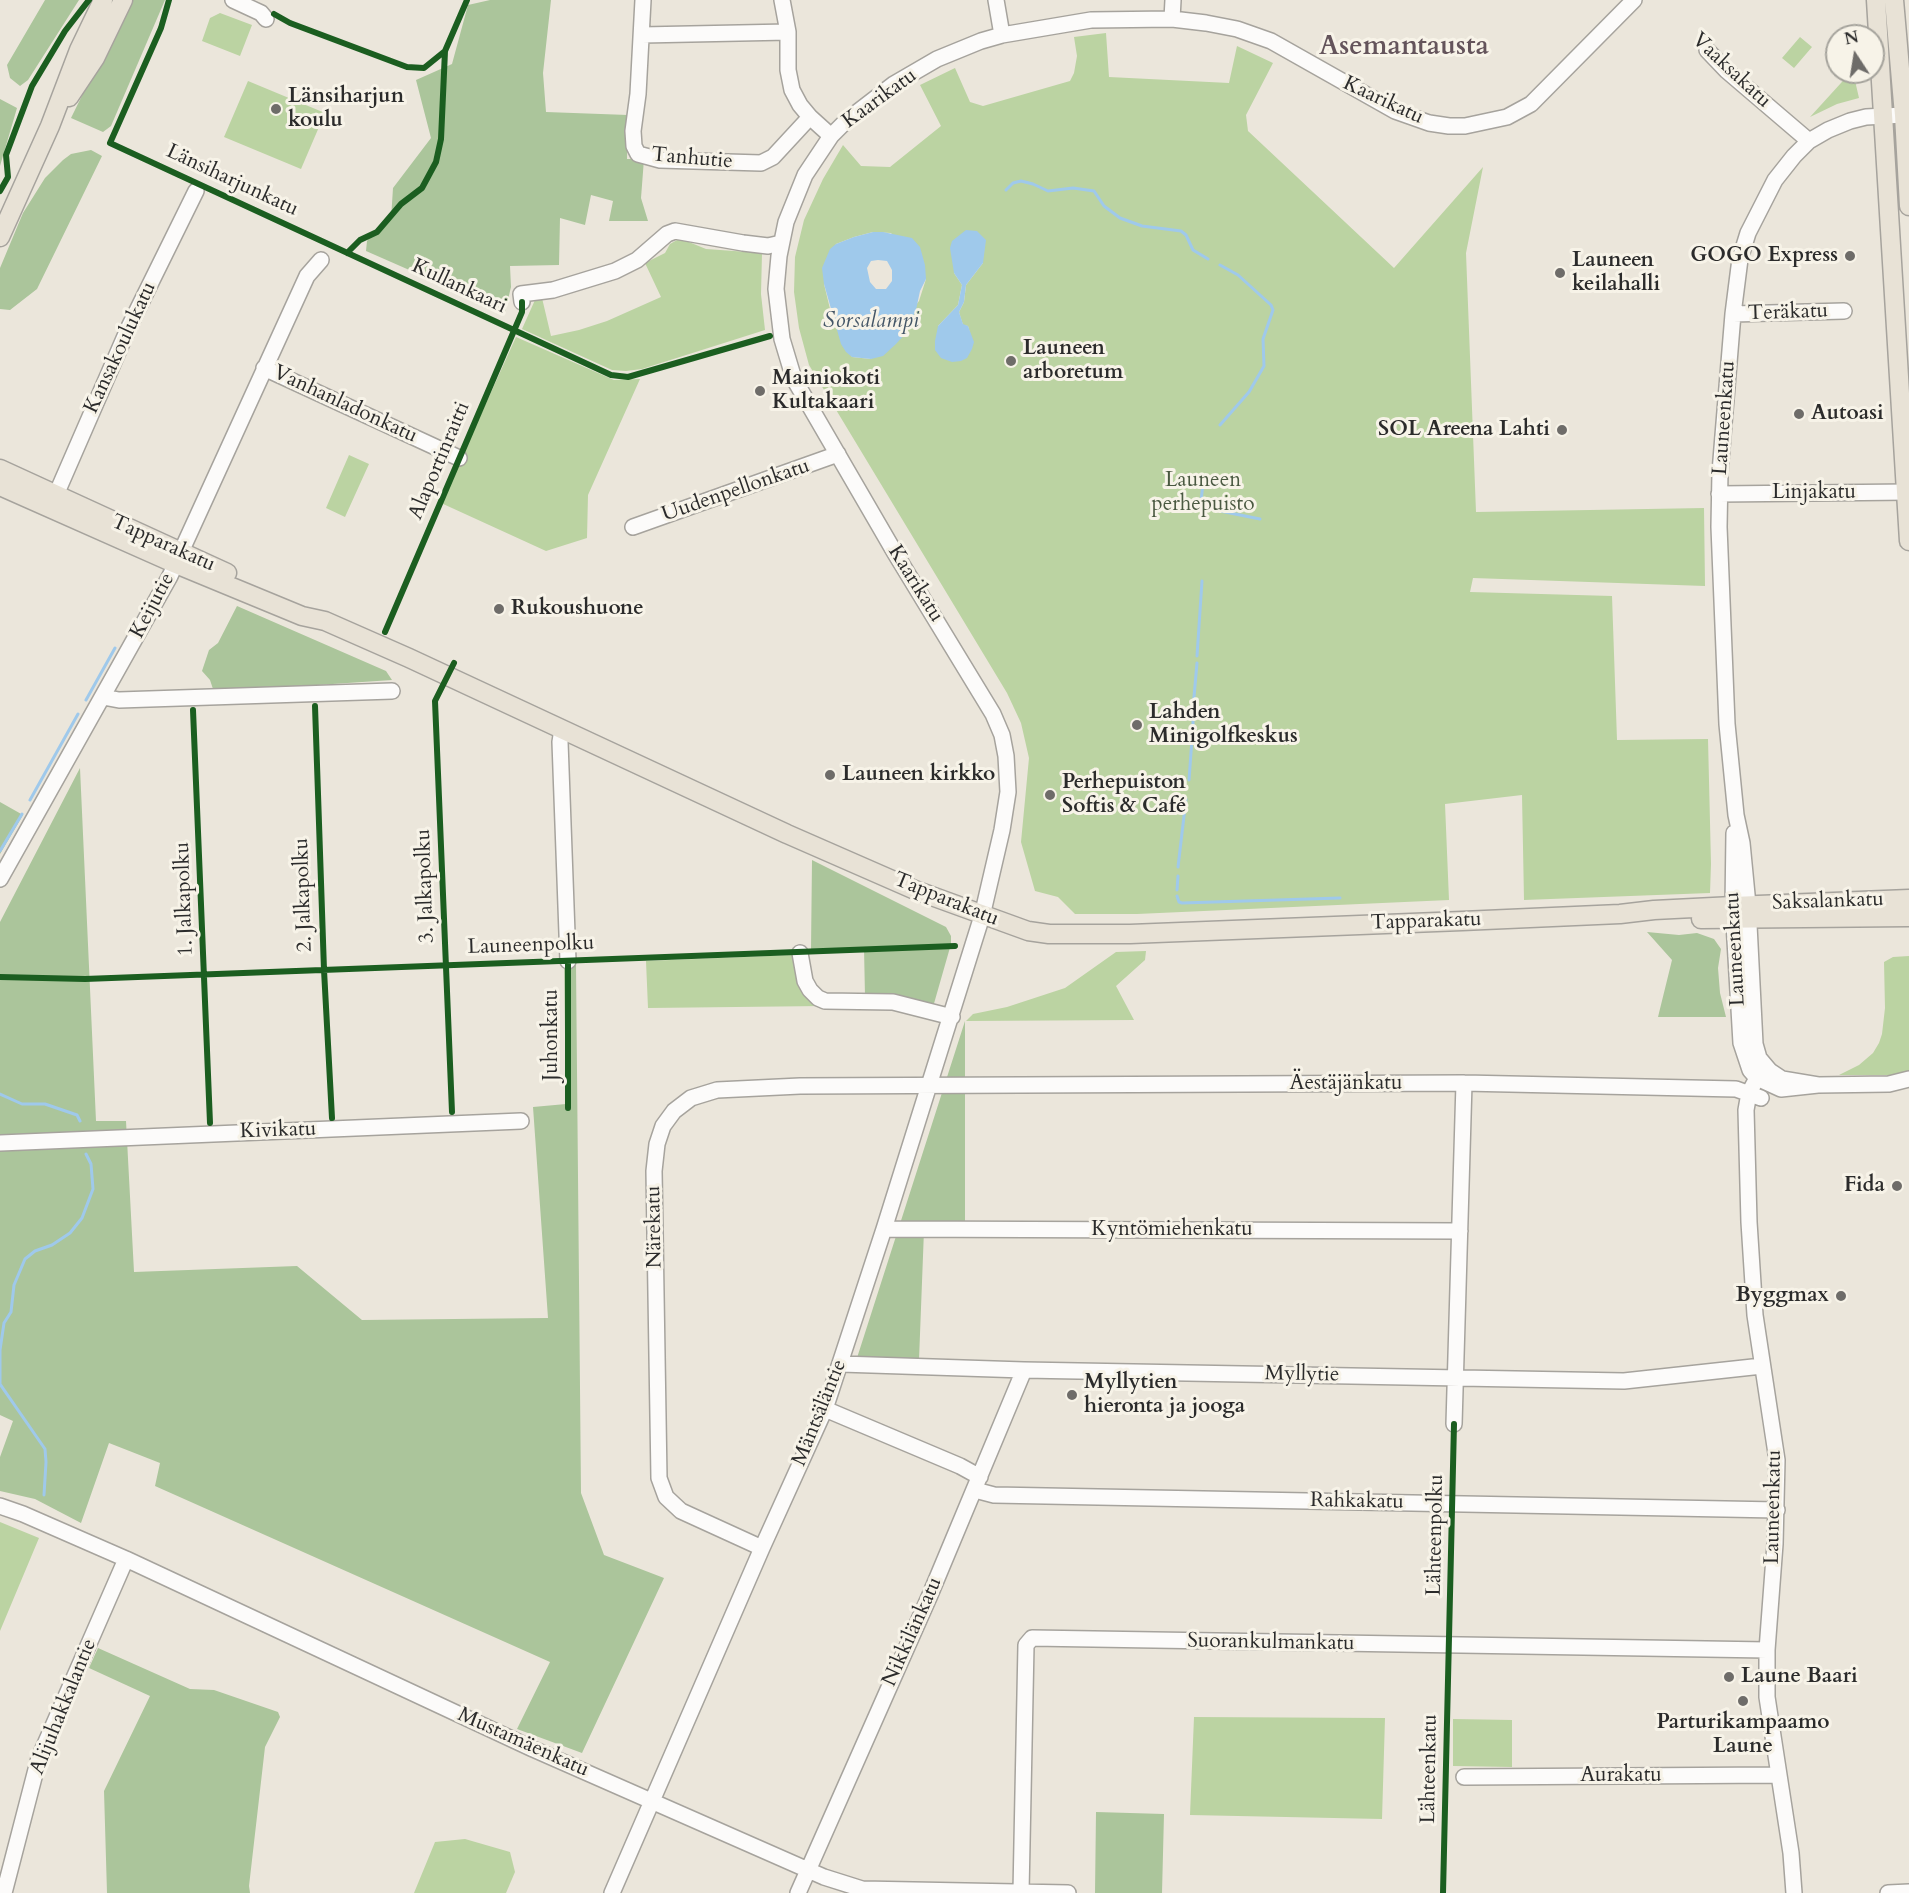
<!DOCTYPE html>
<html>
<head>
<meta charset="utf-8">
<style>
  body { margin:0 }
  #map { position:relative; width:1909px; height:1893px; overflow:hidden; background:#ebe6db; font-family:Cardo,serif }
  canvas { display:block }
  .north { position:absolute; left:1825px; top:24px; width:60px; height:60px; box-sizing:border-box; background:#f7f3e8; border:2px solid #a5a39c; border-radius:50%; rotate:348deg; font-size:16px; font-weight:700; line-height:24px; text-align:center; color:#2b2b2b }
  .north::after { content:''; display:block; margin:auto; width:21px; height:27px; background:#6e6c69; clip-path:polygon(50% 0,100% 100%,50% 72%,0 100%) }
</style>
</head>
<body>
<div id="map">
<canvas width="1909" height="1893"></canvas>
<div class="north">N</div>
</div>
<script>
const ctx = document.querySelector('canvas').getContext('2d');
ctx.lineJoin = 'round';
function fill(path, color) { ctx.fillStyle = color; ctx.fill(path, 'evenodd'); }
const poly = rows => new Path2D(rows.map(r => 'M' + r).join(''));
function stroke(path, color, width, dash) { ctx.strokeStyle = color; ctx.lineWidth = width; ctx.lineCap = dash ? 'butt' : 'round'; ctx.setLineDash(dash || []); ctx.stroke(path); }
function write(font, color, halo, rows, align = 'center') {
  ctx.font = font + ' Cardo,serif'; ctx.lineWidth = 6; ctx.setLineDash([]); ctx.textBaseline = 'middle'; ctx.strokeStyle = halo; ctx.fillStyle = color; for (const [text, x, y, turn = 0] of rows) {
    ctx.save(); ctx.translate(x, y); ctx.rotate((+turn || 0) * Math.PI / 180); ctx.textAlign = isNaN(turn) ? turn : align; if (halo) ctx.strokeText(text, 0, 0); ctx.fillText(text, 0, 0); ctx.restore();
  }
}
fill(poly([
  [220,13,252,25,240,56,202,41,210,18],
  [1106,33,1109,77,1229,83,1237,46,1273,63,1246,115,1248,131,1394,268,1483,167,1466,253,1476,512,1704,508,1705,586,1473,578,1470,592,1612,596,1617,740,1708,739,1711,864,1710,893,1524,900,1522,795,1445,804,1449,900,1137,914,1075,914,1058,897,1035,891,1021,842,1029,758,1021,723,1007,693,809,365,799,328,794,292,795,257,804,220,823,179,843,145,861,166,890,167,941,126,920,85,955,68,970,102,983,106,1070,81,1074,73,1077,56,1074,37],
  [873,232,891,233,926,279,919,301,871,359,852,357,831,313,824,284,836,244,854,237],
  [983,263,966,285,964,302,959,312,963,325,968,326,971,337,938,326,958,305,962,285,954,273],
  [1800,37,1812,47,1794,68,1782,58],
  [1851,72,1853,72,1859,98,1837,104,1810,117],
  [248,81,325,113,301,169,224,137],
  [677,240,684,240,706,249,762,253,761,294,765,330,642,369,626,371,612,370,522,329,535,300,542,298,551,336,579,330,607,321,661,297,645,263,665,253,670,244],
  [516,337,614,380,640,379,588,495,587,538,546,551,441,503],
  [349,455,369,464,345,517,326,508],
  [1146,951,1145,960,1116,986,1134,1020,966,1021,973,1014,1007,1007,1065,988,1116,952],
  [794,955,805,996,823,1006,648,1008,646,961],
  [1909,956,1909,1075,1839,1075,1859,1065,1873,1053,1879,1043,1882,1034,1885,1008,1884,962,1893,957],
  [0,1522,39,1538,0,1631],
  [1194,1717,1385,1718,1382,1819,1190,1815],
  [1453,1719,1512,1720,1512,1767,1453,1766],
  [465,1839,510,1852,515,1872,506,1893,414,1893,435,1842]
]), '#bbd3a2');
fill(poly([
  [45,0,79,0,28,80,20,86,10,78,7,65],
  [129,0,165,0,111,126,103,132,71,118],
  [490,0,551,0,543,73,546,112,628,115,627,159,644,159,641,198,648,221,609,221,613,201,591,195,585,225,560,218,559,265,510,266,511,287,505,312,366,251,367,241,373,232,391,219,393,188,431,138,416,80,452,64,468,5],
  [0,99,17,108,0,166],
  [91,150,102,156,37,289,10,310,0,309,0,268,23,213,45,178,63,160,71,154],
  [237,606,386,671,392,680,214,692,210,680,202,671,209,650,218,643],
  [80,768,96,1121,126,1121,134,1272,297,1266,362,1320,548,1318,533,1107,566,1104,564,966,576,965,581,1493,604,1555,664,1578,582,1753,517,1729,550,1662,155,1486,160,1463,109,1443,81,1523,35,1499,0,1491,0,1457,13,1421,0,1415,0,922],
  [0,802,23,815,0,854],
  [812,860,946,927,951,936,951,944,933,1007,865,996,864,948,811,950],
  [1647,932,1679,935,1697,933,1714,939,1721,949,1718,968,1720,993,1726,1017,1658,1017,1672,960],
  [965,1021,965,1228,924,1230,919,1360,856,1361],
  [98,1648,190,1689,214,1690,278,1712,280,1717,265,1747,249,1886,250,1893,107,1893,104,1791,150,1696,89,1668],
  [1096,1812,1164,1814,1162,1893,1095,1893]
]), '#abc59b');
fill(poly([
  [966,230,977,231,986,240,983,263,966,285,964,302,959,312,963,324,968,326,974,342,972,349,967,358,961,361,952,362,941,358,935,350,935,341,938,326,958,305,962,285,954,273,950,248,952,241],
  [873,232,883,232,912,238,920,247,925,265,926,279,920,291,916,310,906,333,896,344,883,356,871,359,852,357,846,352,841,344,824,284,822,268,830,249,836,244,854,237],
  [878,260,887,261,892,270,892,281,886,289,876,289,870,282,867,268,871,261]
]), '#9fc9eb');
stroke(poly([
  [1006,190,1013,183,1021,181,1033,184,1048,191,1073,188,1094,191,1104,206,1120,218,1142,226,1181,231,1186,235,1193,250,1208,259],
  [1220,425,1249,392,1264,366,1263,339,1273,310,1271,305,1238,275,1220,265],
  [1200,507,1260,519],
  [1200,509,1203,484],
  [1197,656,1202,581],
  [86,700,115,648],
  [1193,708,1197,663],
  [1193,729,1193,719],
  [1189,780,1192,739],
  [30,800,78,714],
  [0,851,22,814],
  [1178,867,1186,799],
  [1177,890,1178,876],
  [1177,896,1179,902,1182,903,1340,898],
  [0,1094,22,1104,45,1104,77,1115,80,1121],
  [44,1495,46,1462,45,1449,0,1384,0,1350,4,1323,11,1312,14,1285,25,1259,35,1251,52,1245,70,1233,82,1218,93,1189,91,1164,86,1154]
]), '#9fc9eb', 3);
const minor = poly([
  [233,0,261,13,266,19],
  [643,0,638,94,633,131,634,146,638,154,660,160,761,163,773,157,810,117],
  [782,0,788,32,788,70,792,90,800,105,810,117,831,136],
  [996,0,1002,35],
  [1172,19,1173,0],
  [642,35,788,32],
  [1707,50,1727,71,1809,141],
  [522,302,521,294,553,290,615,271,637,260,667,234,675,231,743,243,768,246,781,243],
  [1733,314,1844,311],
  [264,368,459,458],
  [1719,494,1909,492],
  [52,504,129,327,196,191],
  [633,527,838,454],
  [103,697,119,700,392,691],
  [562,729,560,742,568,961],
  [1734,833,1733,906,1741,1043,1750,1070,1757,1078,1781,1089,1818,1085,1889,1084,1909,1079],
  [0,879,170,576,307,276,321,260],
  [800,953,805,981,810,990,818,998,825,1001,893,1002,952,1017],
  [1770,1071,1757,1078,1749,1093,1746,1110,1749,1222,1755,1315,1777,1460,1775,1544,1767,1650,1767,1697,1791,1853,1794,1893],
  [1818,1085,1782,1079,1770,1071,1759,1058,1755,1044,1748,905,1742,843,1736,815,1727,724,1719,527,1720,472,1733,314,1740,259,1748,233,1775,180,1794,156,1809,141,1828,130,1850,121,1866,117,1904,115],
  [0,1143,521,1121],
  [884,1229,1460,1231],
  [841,1364,1024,1370,1624,1381,1762,1366],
  [825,1409,960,1466,980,1477],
  [1454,1424,1464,1083],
  [975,1490,994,1495,1777,1510],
  [0,1506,23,1514,126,1559,533,1749,824,1877,862,1889,1068,1893],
  [762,1548,681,1511,666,1497,659,1478,654,1171,657,1144,663,1126,674,1111,691,1098,717,1090,800,1086,1464,1083,1736,1089,1761,1098],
  [1464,1777,1778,1775],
  [1021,1892,1026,1645,1032,1638,1767,1650],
  [4,1893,39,1758,126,1559],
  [612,1893,762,1548,825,1409,884,1229,982,916,1002,830,1008,792,1006,756,1002,735,993,714,895,553,794,379,782,339,776,289,779,256,786,222,805,175,831,136,846,121,894,84,937,59,981,41,1002,35,1091,20,1172,19,1206,23,1237,29,1271,41,1395,111,1429,123,1449,126,1465,126,1507,117,1531,104,1634,0],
  [798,1893,930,1595,1024,1370],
  [1888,1893,1909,1892]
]);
const major = poly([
  [1876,0,1909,541],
  [1894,0,1904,115,1909,206],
  [69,97,95,58,123,0],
  [0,237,50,126,79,50,103,0],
  [0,469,227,573],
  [0,486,176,564,302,616,325,621,409,658,787,834,915,890,1028,931,1049,934,1130,934,1462,921,1620,914,1654,910,1733,906,1909,899],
  [1701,919,1909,917]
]);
stroke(minor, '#a6a39d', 18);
stroke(major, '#a6a39d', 21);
stroke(minor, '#fcfbfa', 15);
stroke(major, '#e8e2d6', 18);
stroke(poly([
  [169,0,161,28,110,143,611,375,628,377,770,336],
  [274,14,290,23,407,67,424,68,445,51],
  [0,191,8,177,6,155,32,86,65,31,89,0],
  [347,253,360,240,377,232,401,204,422,188,436,162,441,139,445,51,467,0],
  [385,632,522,312,522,302],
  [315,706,324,970,332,1118],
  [193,710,210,1123],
  [568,961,568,1108],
  [0,977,85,979,955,946],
  [452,1112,435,701,454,663],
  [1443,1893,1454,1424]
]), '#1b5e20', 6);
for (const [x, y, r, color] of [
  [276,109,6,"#6e6c69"],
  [1850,256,6,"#6e6c69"],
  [1560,273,6,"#6e6c69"],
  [1011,361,6,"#6e6c69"],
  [760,391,6,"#6e6c69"],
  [1799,414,6,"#6e6c69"],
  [1562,430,6,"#6e6c69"],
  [499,609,6,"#6e6c69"],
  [1137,725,6,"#6e6c69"],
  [830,775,6,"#6e6c69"],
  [1050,795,6,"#6e6c69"],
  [1897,1186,6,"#6e6c69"],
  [1841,1296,6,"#6e6c69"],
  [1072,1395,6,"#6e6c69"],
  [1729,1677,6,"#6e6c69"],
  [1743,1701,6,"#6e6c69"]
]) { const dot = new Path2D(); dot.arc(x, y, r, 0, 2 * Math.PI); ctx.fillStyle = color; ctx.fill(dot); stroke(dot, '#f7f3e8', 2); }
write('21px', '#2b2b2b', '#f7f3e8', [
  ["Vaaksakatu",1731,71,43],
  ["Kaarikatu",880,99,-36],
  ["Kaarikatu",1383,101,25],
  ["Tanhutie",692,159,5],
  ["Länsiharjunkatu",232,181,25],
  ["Kullankaari",459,287,25],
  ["Teräkatu",1788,313,-2],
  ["Kansakoulukatu",121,348,-65],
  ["Vanhanladonkatu",345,405,25],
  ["Launeenkatu",1725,418,-86],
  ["Alaportinraitti",440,461,-67],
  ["Uudenpellonkatu",736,491,-19],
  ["Linjakatu",1814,493],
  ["Tapparakatu",163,544,24],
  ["Kaarikatu",915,584,58],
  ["Keijutie",153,606,-62],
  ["3. Jalkapolku",426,886,-92],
  ["2. Jalkapolku",304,895,-92],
  ["1. Jalkapolku",185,899,-92],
  ["Tapparakatu",946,900,22],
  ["Saksalankatu",1828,902,-2],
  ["Tapparakatu",1426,922,-2],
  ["Launeenpolku",531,946,-2],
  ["Launeenkatu",1736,949,-93],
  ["Juhonkatu",552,1035,-90],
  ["Äestäjänkatu",1346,1084],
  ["Kivikatu",278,1131,-2],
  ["Närekatu",655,1227,-91],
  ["Kyntömiehenkatu",1172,1230],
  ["Myllytie",1302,1375,1],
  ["Mäntsäläntie",820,1413,-68],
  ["Rahkakatu",1357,1502,1],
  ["Launeenkatu",1774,1507,-89],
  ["Lähteenpolku",1436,1535,-89],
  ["Nikkilänkatu",913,1632,-66],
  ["Suorankulmankatu",1271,1643,1],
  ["Alijuhakkalantie",64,1707,-68],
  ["Mustamäenkatu",523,1743,24],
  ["Lähteenkatu",1430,1769,-89],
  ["Aurakatu",1621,1776]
]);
write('bold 21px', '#2b2b2b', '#f7f3e8', [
  ["Länsiharjun",288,97],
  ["koulu",288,121],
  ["GOGO Express",1838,256,"right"],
  ["Launeen",1572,261],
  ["keilahalli",1572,285],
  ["Launeen",1023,349],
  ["arboretum",1023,373],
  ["Mainiokoti",772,379],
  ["Kultakaari",772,403],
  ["Autoasi",1811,414],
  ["SOL Areena Lahti",1550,430,"right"],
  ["Rukoushuone",511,609],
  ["Lahden",1149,713],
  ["Minigolfkeskus",1149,737],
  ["Launeen kirkko",842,775],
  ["Perhepuiston",1062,783],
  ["Softis & Café",1062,807],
  ["Fida",1885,1186,"right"],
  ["Byggmax",1829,1296,"right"],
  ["Myllytien",1084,1383],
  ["hieronta ja jooga",1084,1407],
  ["Laune Baari",1741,1677],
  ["Parturikampaamo",1743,1723,"center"],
  ["Laune",1743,1747,"center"]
], 'left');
write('21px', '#4a5941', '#f7f3e8', [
  ["Launeen",1203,481],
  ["perhepuisto",1203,505]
]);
write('italic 22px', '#445667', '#f7f3e8', [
  ["Sorsalampi",871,322]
]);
write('bold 27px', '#64545b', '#f7f3e8', [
  ["Asemantausta",1404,48]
]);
</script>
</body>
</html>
